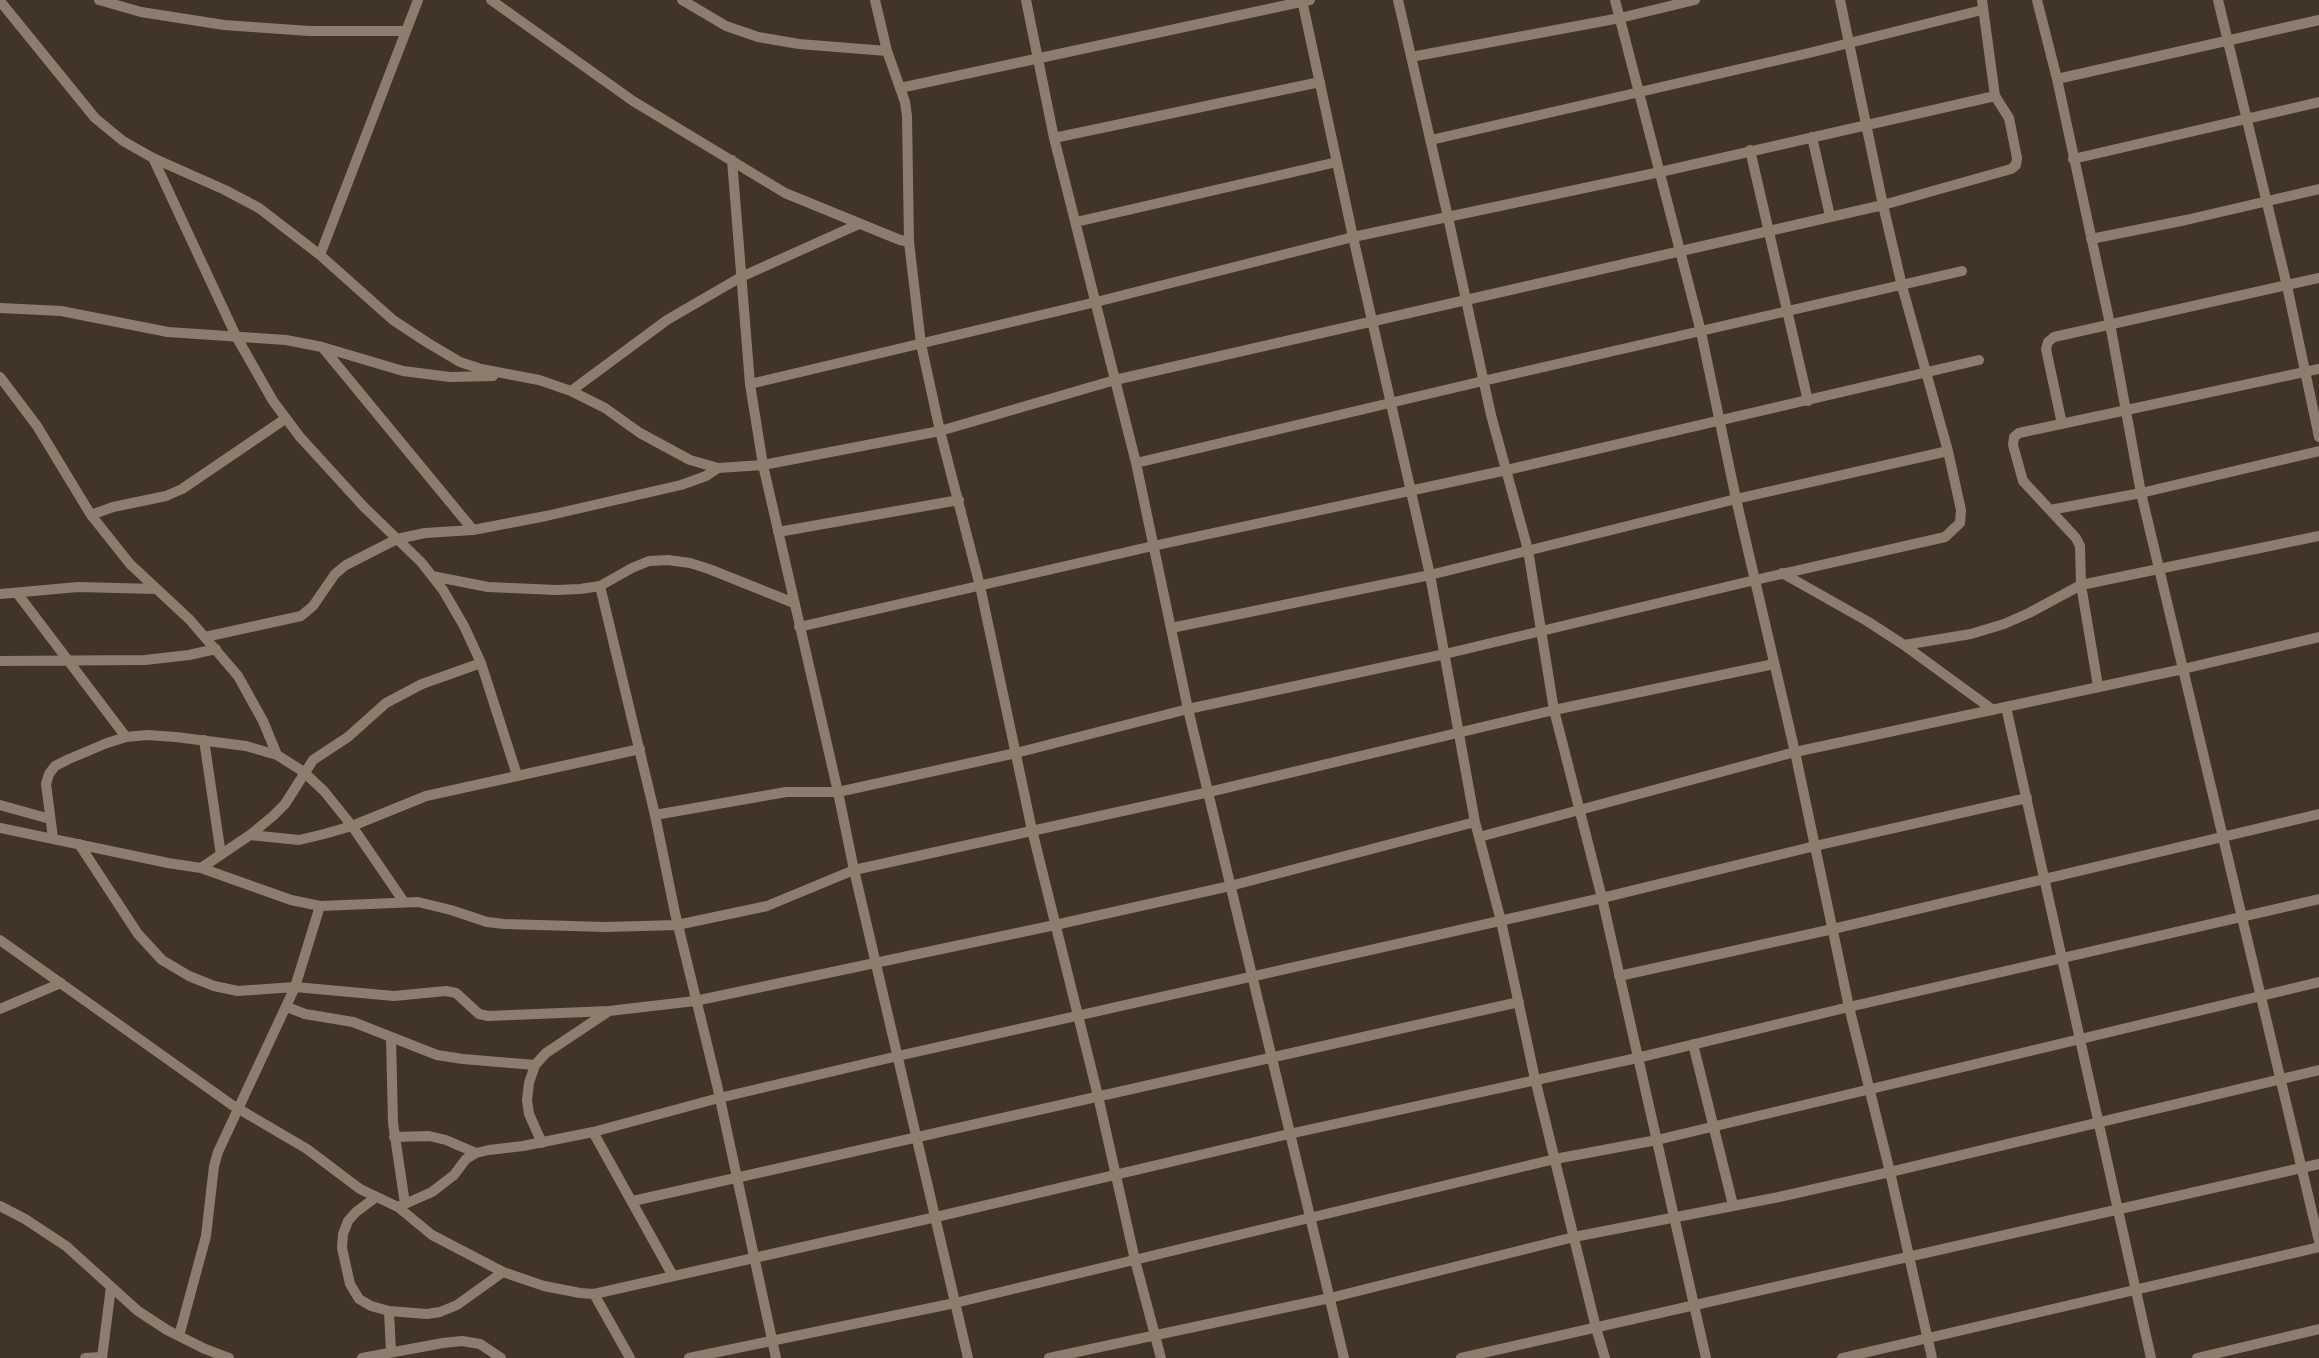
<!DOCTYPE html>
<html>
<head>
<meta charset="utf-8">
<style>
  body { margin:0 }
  canvas { display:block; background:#413428 }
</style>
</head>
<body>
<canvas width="2319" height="1358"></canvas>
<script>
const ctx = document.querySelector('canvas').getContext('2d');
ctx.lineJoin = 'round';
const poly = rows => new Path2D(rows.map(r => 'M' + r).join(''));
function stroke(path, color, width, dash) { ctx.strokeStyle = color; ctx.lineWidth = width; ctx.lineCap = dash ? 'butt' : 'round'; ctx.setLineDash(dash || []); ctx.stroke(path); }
stroke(poly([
  [99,0,141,12,224,25,309,31,406,31],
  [491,0,633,101,785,193,900,240,909,242],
  [682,0,726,26,758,37,799,44,887,51],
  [875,0,887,51,905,102,907,116,909,242,921,344,940,431,980,586,1032,830,1098,1096,1135,1260,1161,1358],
  [1026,0,1054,138,1136,463,1188,709,1344,1358],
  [1302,0,1353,237,1430,575,1475,822,1501,921,1535,1079,1596,1328,1605,1358],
  [1398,0,1448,217,1491,415,1528,550,1554,710,1602,898,1706,1358],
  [1615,0,1701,332,1736,499,1795,752,1849,1007,1890,1172,1932,1358],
  [2218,0,2287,286,2319,437],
  [0,1,95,118,123,141,153,158,225,190,259,208,320,255,393,320,428,343,460,362,481,369,539,380,571,391,605,408,640,433,690,460,718,468,763,465,940,431,1115,380,1883,205,2011,169,2016,165,2017,158,2009,118,1995,96,1982,0],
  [1411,57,1620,18,1695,0],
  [2057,79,2319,20],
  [900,88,1310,0],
  [1812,137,1830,216],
  [1054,138,1320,82],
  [1431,140,1809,53,1982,10],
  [1750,150,1808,401],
  [153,158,236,336,273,401,300,437,364,507,421,562,443,590,464,626,481,663,517,775],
  [2073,159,2319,102],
  [732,160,750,384,763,465,838,792,854,870,968,1358],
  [1076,222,1337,162],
  [2091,239,2186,220,2319,189],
  [320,255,418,0],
  [0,308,61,311,168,332,286,340,322,347,403,371,450,377,493,376],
  [323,348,473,530],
  [0,377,37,426,91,515,130,564,190,620,238,676,263,721,277,755],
  [750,384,1096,302,1353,237,1660,172,1995,96],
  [571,391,667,320,741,277,859,224],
  [2062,424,2046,349,2048,342,2054,337,2319,278],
  [1136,463,1483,381,1962,271],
  [2050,510,2141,493,2319,451],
  [91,515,113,507,166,496,182,489,285,419],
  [778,532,959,500],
  [1782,573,1867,621,1904,645,1993,710],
  [432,576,488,587,556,590,580,589,600,586,632,568,649,561,668,560,690,563,709,569,794,603],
  [600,586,655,815,675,913,717,1085,776,1358],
  [17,593,126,737],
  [0,594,78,587,156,589],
  [799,627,1153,546,1507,470,1979,360],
  [1171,628,1430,575,1736,499,1948,451],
  [205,637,301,616,313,606,335,574,346,565,397,539,425,533,473,530,546,516,681,485,706,476,718,468],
  [2319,637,2183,669,2319,1241],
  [1904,645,1971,634,2004,624,2029,613,2081,585,2319,536],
  [0,661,145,660,189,655,216,649],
  [2098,686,2081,585,2080,546,2076,538,2023,481,2013,445,2014,437,2019,433,2319,369],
  [2006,707,2151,1358],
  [204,740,221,855],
  [0,805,50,819],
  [655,815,786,792,838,792,1016,753,1188,709,1445,654,1755,580,1945,537,1960,523,1961,510,1948,451,1902,286,1883,205,1840,0],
  [0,828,168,863,201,868,291,900,320,906,418,902,451,910,487,922,504,924,606,927,677,925,767,906,854,870,1209,792,1554,710,1774,664],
  [250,835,299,840,324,834,352,826,426,796,640,749],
  [1479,837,1795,752,2183,669,2141,493,2110,324,2057,79,2037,0],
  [53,838,46,784,49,774,55,766,69,759,107,743,126,737,147,735,176,737,246,746,277,755,304,772,324,791,352,826,404,902],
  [79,844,138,934,162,960,189,976,214,986,238,991,295,987,394,996,446,991,456,993,479,1014,488,1016,609,1011,695,1001,1055,925,1230,886,1475,822],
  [201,868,250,835,273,816,285,804,313,760,348,737,386,703,422,684,481,663],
  [0,940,232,1105,307,1149,360,1189,398,1207,432,1235,503,1272,544,1286,580,1293,594,1294,936,1217,1289,1134,1637,1058,1849,1007,2319,899],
  [1619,976,1833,929,2319,814],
  [287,1007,305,1014,353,1022,437,1055,463,1059,535,1065],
  [0,1009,61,983],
  [391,1038,393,1123,405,1204],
  [1693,1044,1733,1205],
  [593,1132,673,1276],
  [394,1137,429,1136,446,1140,476,1153],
  [542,1143,529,1114,527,1100,529,1083,535,1065,546,1053,609,1011],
  [376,1197,356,1212,348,1221,343,1234,342,1248,350,1284,359,1299,371,1306,389,1311,427,1314,440,1312,457,1305,503,1272],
  [633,1201,1519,1002],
  [0,1206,25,1219,66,1246,138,1311,167,1330,205,1349,229,1358],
  [398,1207,432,1192,454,1175,466,1159,476,1153,489,1150,523,1146,593,1132,719,1098,898,1056,1602,898,1815,846,2027,798],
  [594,1294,630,1358],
  [389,1311,391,1352],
  [179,1336,206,1236,214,1166,218,1152,295,987,320,906],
  [85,1358,102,1357],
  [102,1358,111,1287],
  [362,1358,443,1343,462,1341,480,1344,501,1358],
  [689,1358,955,1303,1555,1159,1657,1140,2319,982],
  [1049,1358,1330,1298,1574,1237,1779,1197,1890,1172,2319,1070],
  [1461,1358,2319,1164],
  [1842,1358,2319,1247],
  [2197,1358,2319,1329]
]), '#8d7d6f', 10);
</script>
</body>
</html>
